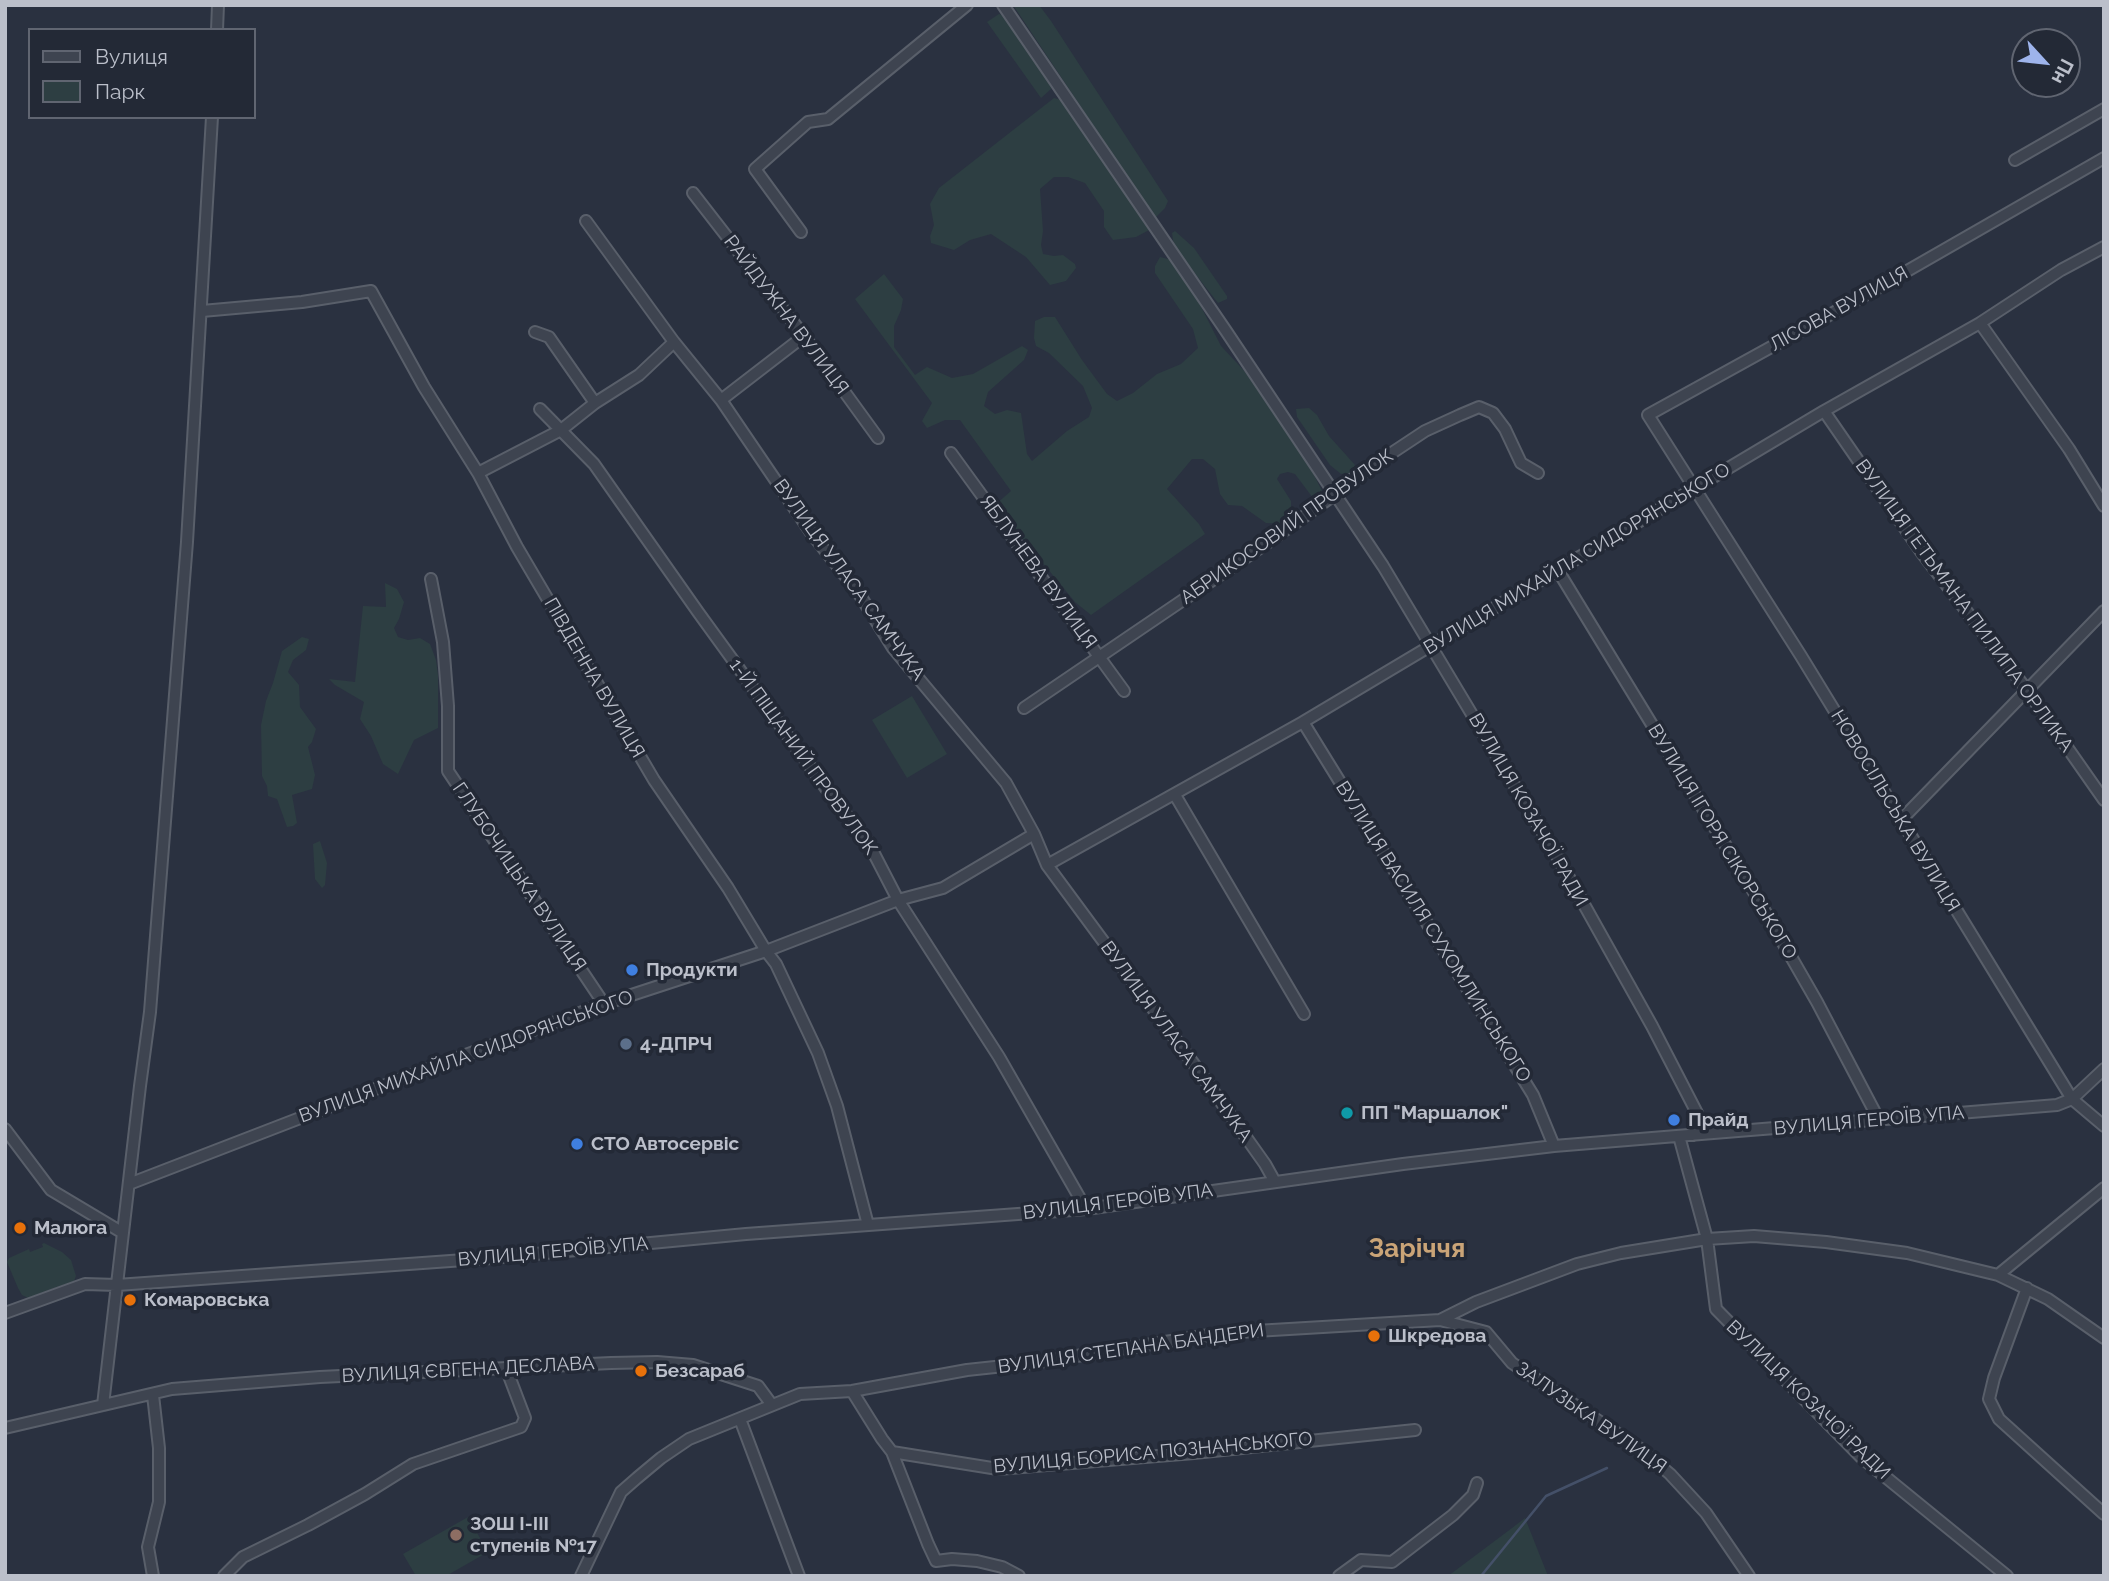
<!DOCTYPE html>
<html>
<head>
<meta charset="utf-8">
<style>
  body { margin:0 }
  #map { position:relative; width:2109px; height:1581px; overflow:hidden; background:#2a3140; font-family:Raleway,sans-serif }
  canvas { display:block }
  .frame { position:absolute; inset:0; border:7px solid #bbbfca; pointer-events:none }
  .legend { position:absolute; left:28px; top:28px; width:228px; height:91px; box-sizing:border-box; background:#232936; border:2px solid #606571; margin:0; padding:9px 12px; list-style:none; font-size:21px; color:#bbbfca }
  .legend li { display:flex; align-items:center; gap:14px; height:35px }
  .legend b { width:35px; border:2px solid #606571 }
  .north { position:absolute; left:2011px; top:28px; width:70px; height:70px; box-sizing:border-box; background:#232936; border:2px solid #606571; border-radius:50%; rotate:117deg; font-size:19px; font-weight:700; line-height:28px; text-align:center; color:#bbbfca }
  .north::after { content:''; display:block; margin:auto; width:24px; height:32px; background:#9eb4ec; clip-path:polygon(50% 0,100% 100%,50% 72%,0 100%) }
</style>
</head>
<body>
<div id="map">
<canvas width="2109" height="1581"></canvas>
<div class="frame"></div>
<ul class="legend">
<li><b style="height:9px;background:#3e4450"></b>Вулиця</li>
<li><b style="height:19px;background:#2d3e42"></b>Парк</li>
</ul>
<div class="north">Пн</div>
</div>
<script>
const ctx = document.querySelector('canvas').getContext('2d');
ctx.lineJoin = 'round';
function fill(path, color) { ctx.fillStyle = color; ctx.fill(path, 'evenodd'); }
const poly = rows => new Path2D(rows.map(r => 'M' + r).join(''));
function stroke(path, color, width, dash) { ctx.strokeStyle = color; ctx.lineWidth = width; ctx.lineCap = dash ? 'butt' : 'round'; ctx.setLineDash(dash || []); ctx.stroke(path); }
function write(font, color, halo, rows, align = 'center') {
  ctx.font = font + ' Raleway,sans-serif'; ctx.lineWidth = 7; ctx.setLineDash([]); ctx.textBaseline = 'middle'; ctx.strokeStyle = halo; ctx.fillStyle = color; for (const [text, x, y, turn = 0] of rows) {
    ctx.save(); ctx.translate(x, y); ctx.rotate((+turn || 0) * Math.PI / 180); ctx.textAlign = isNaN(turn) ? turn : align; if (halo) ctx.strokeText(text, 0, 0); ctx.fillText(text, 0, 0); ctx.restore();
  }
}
fill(poly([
  [1013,5,1039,5,1051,21,1168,201,1165,208,1155,218],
  [999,14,1003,15,1050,84,1051,89,1041,98,987,22],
  [1054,98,1062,100,1151,229,1136,237,1113,240,1104,227,1104,211,1085,183,1068,177,1054,177,1040,189,1043,231,1041,245,1043,254,1054,256,1063,255,1075,264,1076,268,1066,281,1050,285,1026,257,991,234,970,240,954,250,931,243,930,236,934,225,930,204,939,188],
  [1175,231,1194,248,1227,296,1227,299,1218,303,1174,247,1172,233],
  [1160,257,1172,260,1190,285,1221,346,1251,378,1265,397,1312,471,1322,491,1323,500,1316,502,1295,474,1288,472,1280,474,1277,479,1291,501,1291,509,1288,519,1282,524,1266,523,1242,506,1228,505,1220,494,1215,469,1203,459,1192,459,1167,489,1199,524,1205,534,1091,615,1075,602,995,505,1011,491,960,420,945,420,927,428,922,421,932,403,855,299,884,274,903,299,901,310,894,326,894,347,915,375,927,367,952,378,973,374,1022,346,1028,350,1024,360,988,392,984,406,995,414,1007,410,1021,413,1027,454,1032,461,1067,431,1089,417,1092,408,1083,386,1049,353,1036,346,1034,338,1035,321,1044,317,1055,317,1082,360,1107,394,1117,401,1133,393,1157,374,1181,364,1198,348,1193,329,1155,273,1155,266],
  [1309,408,1317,415,1329,436,1355,465,1350,473,1341,474,1330,465,1297,417,1296,409],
  [385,583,397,589,404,602,399,619,394,628,398,637,408,640,420,638,430,644,436,660,438,675,438,728,414,740,398,774,383,764,371,736,360,719,364,702,335,685,329,679,355,682,363,606,386,607],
  [302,637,309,639,306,650,293,660,288,672,299,685,300,707,316,729,312,742,308,747,315,775,312,789,292,795,297,823,293,826,287,827,277,799,268,796,267,786,262,776,261,725,266,701,273,683,282,651],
  [912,696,947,754,907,778,872,720],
  [320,841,327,863,325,885,322,888,315,879,313,844],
  [44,1243,62,1252,71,1260,76,1276,74,1281,28,1298,22,1295,18,1288,7,1262,9,1258,29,1249,30,1252,43,1247,42,1244],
  [468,1517,488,1552,446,1576,416,1576,403,1554],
  [1525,1518,1548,1576,1448,1576,1512,1528]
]), '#2d3e42');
stroke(poly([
  [1481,1576,1546,1496,1607,1468]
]), '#445068', 2.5);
const minor = poly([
  [1003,5,1226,331,1383,566,1558,858,1652,1026,1697,1113,1698,1122,1693,1135],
  [217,30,218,5],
  [2104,158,1860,298,1648,415,1801,656,2072,1099,2104,1126],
  [2015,160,2104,109],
  [693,193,804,336,878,438],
  [586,221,674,342,721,400,812,534,858,592,893,648,1006,783,1034,834,1047,865,1199,1071,1265,1164,1275,1182],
  [801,232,755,169,808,122,828,119,967,5],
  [202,311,302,302,371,291,424,387,478,473,517,547,654,780,728,888,766,951,776,964,818,1053,837,1106,868,1225],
  [1980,323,2069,449,2104,506],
  [535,332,549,337,595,403],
  [721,400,804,336],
  [540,409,594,464,698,612,830,794,868,842,898,900,999,1057,1086,1209],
  [1824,411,1922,553,2027,690,2104,800],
  [951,453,1124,691],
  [478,473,561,430,595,403,639,375,674,342],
  [1557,569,1751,887,1817,1002,1879,1120],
  [431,579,443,642,448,706,448,771,604,1004],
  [1024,708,1267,543,1334,495,1342,486,1425,431,1460,415,1479,407,1493,413,1505,429,1521,463,1538,473],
  [1303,722,1533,1095,1554,1146],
  [1175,795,1304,1014],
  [1900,821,2104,611],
  [1047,865,1303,722,1824,411,1980,323,2061,270,2104,247],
  [5,1129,51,1190,123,1233],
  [1679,1136,1707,1239,1716,1309,1861,1457,2007,1576],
  [129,1184,422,1071,604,1004,766,951,898,900,943,888,1034,834],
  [1998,1275,2104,1188],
  [2027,1288,1994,1378,1989,1399,1999,1419,2104,1514],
  [5,1313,85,1284,117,1285,492,1258,746,1234,1086,1209,1403,1164,1554,1146,2057,1105,2072,1099,2104,1069],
  [1440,1320,1486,1332,1512,1363,1639,1448,1670,1474,1706,1513,1749,1576],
  [852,1391,882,1439,892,1452,928,1544,936,1561,952,1559,977,1561,1002,1567,1019,1576],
  [103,1405,140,1086,150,1012,187,542,212,117],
  [740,1419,799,1576],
  [5,1428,172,1389,320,1377,611,1363,657,1362,693,1365,758,1386,772,1405],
  [892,1452,998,1469,1194,1453,1415,1430],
  [153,1576,148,1547,159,1502,159,1448,153,1395],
  [224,1576,243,1557,308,1525,365,1494,413,1464,521,1427,525,1418,506,1368],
  [581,1576,621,1492,637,1478,661,1458,689,1439,800,1394,852,1391,967,1370,1032,1363,1222,1333,1440,1320,1476,1302,1577,1264,1621,1253,1707,1239,1754,1236,1826,1242,1907,1253,1998,1275,2048,1299,2104,1338],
  [1339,1576,1361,1560,1392,1562,1453,1515,1473,1495,1477,1483]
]);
stroke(minor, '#595f6a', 14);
stroke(minor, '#3e4450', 10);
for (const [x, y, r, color] of [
  [632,970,7,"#3f7fe0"],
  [626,1044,7,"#5c6f8a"],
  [1347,1113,7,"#0f9aa8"],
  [1674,1120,7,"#3f7fe0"],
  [577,1144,7,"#3f7fe0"],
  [20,1228,7,"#e8710a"],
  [130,1300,7,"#e8710a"],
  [1374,1336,7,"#e8710a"],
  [641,1371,7,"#e8710a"],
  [456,1535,7,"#8d6e63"]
]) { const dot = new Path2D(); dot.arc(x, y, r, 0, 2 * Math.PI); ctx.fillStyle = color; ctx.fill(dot); stroke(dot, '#232936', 2.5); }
write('19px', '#bbbfca', '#232936', [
  ["ЛІСОВА ВУЛИЦЯ",1839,309,-29],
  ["РАЙДУЖНА ВУЛИЦЯ",786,315,53],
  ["АБРИКОСОВИЙ ПРОВУЛОК",1287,527,-35],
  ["ВУЛИЦЯ МИХАЙЛА СИДОРЯНСЬКОГО",1577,559,-31],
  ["ЯБЛУНЕВА ВУЛИЦЯ",1038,572,54],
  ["ВУЛИЦЯ УЛАСА САМЧУКА",849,580,54],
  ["ВУЛИЦЯ ГЕТЬМАНА ПИЛИПА ОРЛИКА",1964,606,54],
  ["ПІВДЕННА ВУЛИЦЯ",594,678,60],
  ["1-Й ПІЩАНИЙ ПРОВУЛОК",803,757,54],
  ["ВУЛИЦЯ КОЗАЧОЇ РАДИ",1528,810,60],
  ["НОВОСІЛЬСЬКА ВУЛИЦЯ",1895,811,59],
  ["ВУЛИЦЯ ІГОРЯ СІКОРСЬКОГО",1722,842,59],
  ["ГЛУБОЧИЦЬКА ВУЛИЦЯ",519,877,56],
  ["ВУЛИЦЯ ВАСИЛЯ СУХОМЛИНСЬКОГО",1433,932,58],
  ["ВУЛИЦЯ УЛАСА САМЧУКА",1176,1042,54],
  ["ВУЛИЦЯ МИХАЙЛА СИДОРЯНСЬКОГО",466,1057,-20],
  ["ВУЛИЦЯ ГЕРОЇВ УПА",1869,1121,-5],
  ["ВУЛИЦЯ ГЕРОЇВ УПА",1118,1202,-7],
  ["ВУЛИЦЯ ГЕРОЇВ УПА",553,1252,-5],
  ["ВУЛИЦЯ СТЕПАНА БАНДЕРИ",1131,1349,-8],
  ["ВУЛИЦЯ ЄВГЕНА ДЕСЛАВА",468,1370,-3],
  ["ВУЛИЦЯ КОЗАЧОЇ РАДИ",1808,1400,44],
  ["ЗАЛУЗЬКА ВУЛИЦЯ",1591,1418,35],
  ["ВУЛИЦЯ БОРИСА ПОЗНАНСЬКОГО",1153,1453,-5]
]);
write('bold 19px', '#bbbfca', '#232936', [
  ["Продукти",646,970],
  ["4-ДПРЧ",640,1044],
  ["ПП \"Маршалок\"",1361,1113],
  ["Прайд",1688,1120],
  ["СТО Автосервіс",591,1144],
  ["Малюга",34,1228],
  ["Комаровська",144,1300],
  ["Шкредова",1388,1336],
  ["Безсараб",655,1371],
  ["ЗОШ І-ІІІ",470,1524],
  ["ступенів №17",470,1546]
], 'left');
write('bold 26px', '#caa477', '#232936', [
  ["Заріччя",1417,1249]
]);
</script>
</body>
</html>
